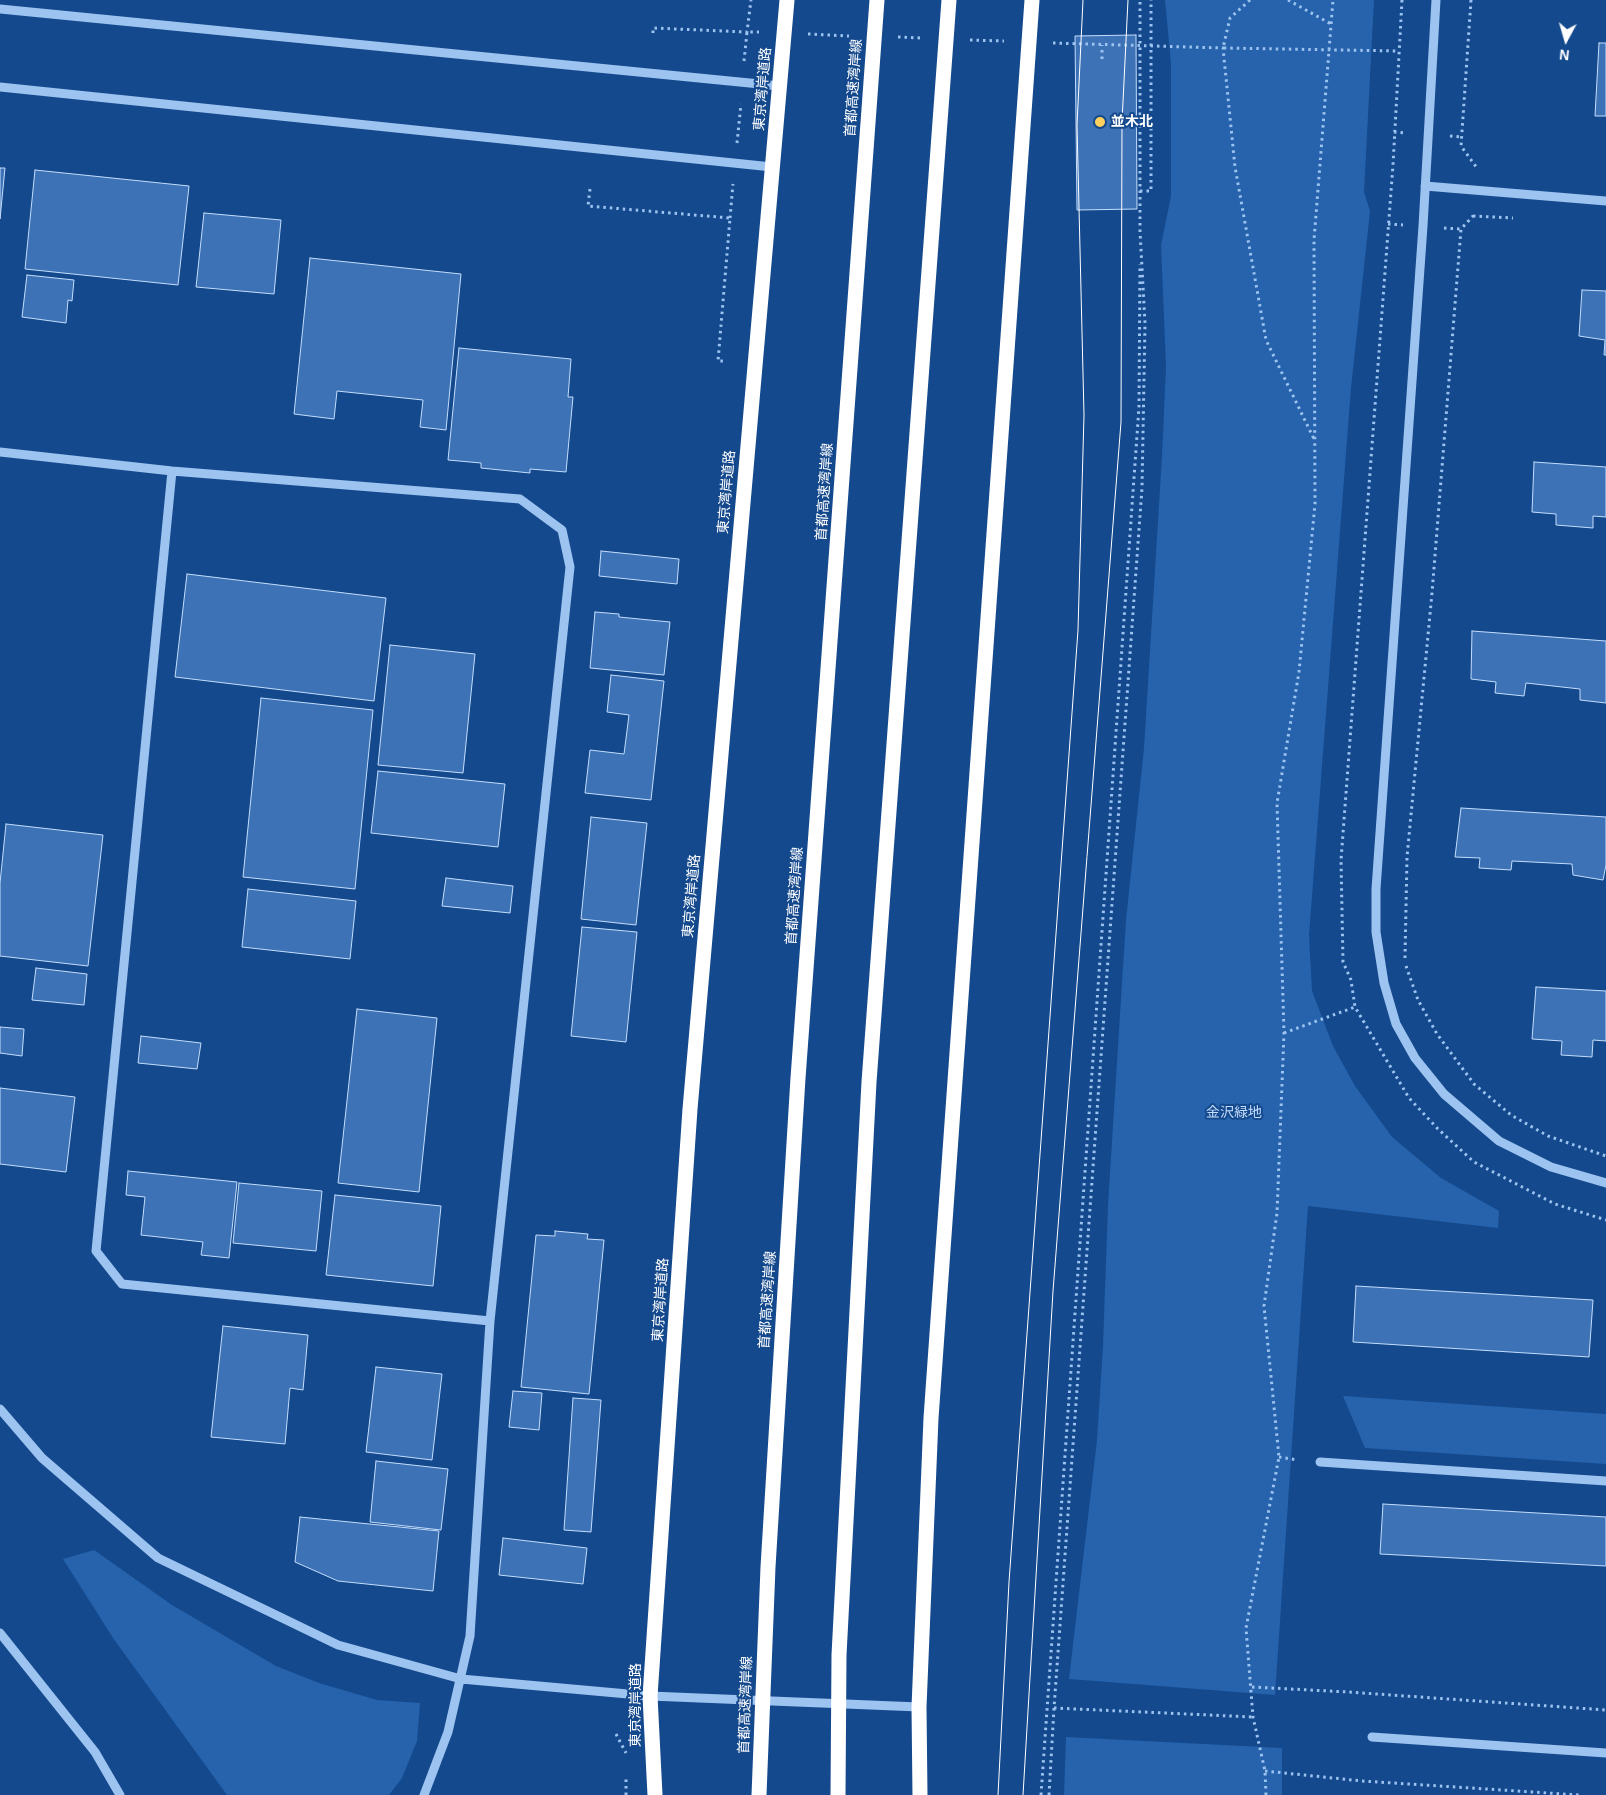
<!DOCTYPE html>
<html>
<head>
<meta charset="utf-8">
<style>
  body { margin:0 }
  #map { position:relative; width:1606px; height:1795px; overflow:hidden; background:#14498d; font-family:Helvetica,sans-serif }
  canvas { display:block }
  .north { position:absolute; left:1541px; top:15px; width:50px; height:50px; -webkit-text-stroke:4px #14498d; paint-order:stroke; rotate:186deg; font-size:14px; font-weight:700; line-height:20px; text-align:center; color:#fff }
  .north::after { content:''; display:block; margin:auto; width:18px; height:22px; background:#fff; clip-path:polygon(50% 0,100% 100%,50% 72%,0 100%) }
</style>
</head>
<body>
<div id="map">
<canvas width="1606" height="1795"></canvas>
<div class="north">N</div>
</div>
<script>
const ctx = document.querySelector('canvas').getContext('2d');
ctx.lineJoin = 'round';
function fill(path, color) { ctx.fillStyle = color; ctx.fill(path, 'evenodd'); }
const poly = rows => new Path2D(rows.map(r => 'M' + r).join(''));
function stroke(path, color, width, dash) { ctx.strokeStyle = color; ctx.lineWidth = width; ctx.lineCap = dash ? 'butt' : 'round'; ctx.setLineDash(dash || []); ctx.stroke(path); }
function write(font, color, halo, rows, align = 'center') {
  ctx.font = font + ' Helvetica,"Noto Sans JP",sans-serif'; ctx.lineWidth = 4; ctx.setLineDash([]); ctx.textBaseline = 'middle'; ctx.strokeStyle = halo; ctx.fillStyle = color; for (const [text, x, y, turn = 0] of rows) {
    ctx.save(); ctx.translate(x, y); ctx.rotate((+turn || 0) * Math.PI / 180); ctx.textAlign = isNaN(turn) ? turn : align; if (halo) ctx.strokeText(text, 0, 0); ctx.fillText(text, 0, 0); ctx.restore();
  }
}
fill(poly([
  [1165,0,1374,0,1364,192,1370,211,1351,388,1309,935,1312,991,1333,1046,1355,1086,1392,1137,1441,1178,1499,1211,1498,1228,1308,1206,1275,1695,1069,1679,1097,1440,1103,1346,1108,1205,1126,920,1144,748,1162,456,1166,367,1161,245,1171,196,1171,63],
  [1343,1396,1606,1414,1606,1464,1365,1448],
  [94,1550,172,1605,276,1666,319,1683,377,1700,420,1703,417,1741,402,1778,389,1795,227,1795,113,1638,63,1559],
  [1066,1737,1282,1748,1282,1795,1064,1795]
]), '#2663ac');
const building = poly([
  [1136,35,1137,209,1077,210,1075,36,1136,35],
  [1599,43,1606,43,1606,116,1595,116,1599,43],
  [0,168,5,168,0,219,0,168],
  [35,170,189,186,178,285,25,269,35,170],
  [204,213,281,220,274,294,196,287,204,213],
  [310,258,461,274,446,430,420,427,423,400,337,391,334,419,294,414,310,258],
  [27,275,74,280,72,301,68,300,66,323,22,317,27,275],
  [1582,290,1606,291,1606,355,1604,355,1605,340,1579,336,1582,290],
  [459,348,571,359,568,397,573,397,566,472,530,469,530,473,481,468,481,463,448,460,459,348],
  [1534,462,1606,467,1606,517,1593,516,1593,528,1556,525,1556,514,1532,512,1534,462],
  [601,551,679,559,677,584,599,576,601,551],
  [187,574,386,598,374,701,175,677,187,574],
  [595,612,619,614,619,617,670,622,664,675,590,668,595,612],
  [1472,631,1606,641,1606,703,1580,700,1580,689,1526,683,1524,696,1495,693,1496,682,1471,679,1472,631],
  [390,645,475,654,463,773,378,765,390,645],
  [611,675,664,681,651,800,585,793,590,750,624,754,629,715,607,712,611,675],
  [261,698,373,710,355,889,243,877,261,698],
  [378,771,505,784,498,847,371,833,378,771],
  [1461,808,1606,817,1606,865,1603,880,1573,875,1572,864,1512,861,1511,870,1479,868,1480,858,1455,857,1461,808],
  [591,817,647,823,636,925,581,919,591,817],
  [6,824,103,835,88,966,0,956,0,883,6,824],
  [446,878,513,886,510,913,442,906,446,878],
  [248,889,356,901,350,959,242,947,248,889],
  [582,927,637,932,626,1042,571,1036,582,927],
  [36,968,87,974,84,1005,32,1000,36,968],
  [1536,987,1606,991,1606,1041,1593,1040,1592,1057,1561,1055,1562,1041,1532,1039,1536,987],
  [357,1009,437,1018,419,1192,338,1183,357,1009],
  [0,1027,24,1029,22,1056,0,1053,0,1027],
  [141,1036,201,1043,197,1069,138,1063,141,1036],
  [0,1088,75,1097,66,1172,0,1164,0,1088],
  [128,1171,237,1182,229,1258,201,1255,203,1242,141,1235,145,1197,126,1195,128,1171],
  [239,1183,322,1191,316,1251,233,1243,239,1183],
  [335,1195,441,1206,433,1286,326,1275,335,1195],
  [555,1231,588,1234,587,1239,604,1240,589,1394,521,1387,536,1235,555,1236,555,1231],
  [1356,1286,1593,1300,1589,1357,1353,1342,1356,1286],
  [223,1326,308,1335,303,1390,290,1388,285,1444,211,1437,223,1326],
  [376,1367,442,1374,432,1460,366,1452,376,1367],
  [513,1391,542,1393,539,1430,509,1427,513,1391],
  [573,1398,601,1400,591,1532,564,1530,573,1398],
  [376,1461,448,1469,441,1530,370,1522,376,1461],
  [1383,1504,1606,1517,1606,1566,1380,1554,1383,1504],
  [300,1517,439,1531,433,1591,338,1581,295,1562,300,1517],
  [503,1538,587,1548,583,1584,499,1575,503,1538]
]);
fill(building, '#3d73b6');
stroke(building, '#c4ddfc', 1);
stroke(poly([
  [1250,0,1230,18,1223,48,1399,51],
  [1288,0,1331,24],
  [1402,0,1393,165,1341,860,1343,962,1351,980,1355,1007,1409,1098,1438,1129,1474,1162,1555,1204,1606,1220],
  [1471,0,1461,146,1477,168],
  [653,33,653,28,747,32,751,0],
  [808,34,849,36],
  [898,37,922,38],
  [970,40,1004,41],
  [1053,43,1223,48,1235,167,1266,340,1314,439],
  [1102,59,1102,45],
  [744,61,747,32,759,32],
  [1394,132,1406,133],
  [1450,136,1461,137],
  [737,143,741,104],
  [590,189,588,206,730,218,718,361,723,361],
  [1140,191,1151,191,1151,0],
  [1473,216,1513,218],
  [730,218,733,184],
  [1388,224,1403,225],
  [1444,228,1461,229],
  [1405,958,1407,857,1432,593,1461,229,1473,216,1474,212],
  [1406,966,1418,1000,1437,1034,1474,1084,1511,1115,1548,1136,1606,1156],
  [1284,1033,1355,1007],
  [1279,1457,1298,1460],
  [1252,1687,1348,1692,1606,1710],
  [1054,1708,1253,1717],
  [616,1734,626,1753],
  [1265,1771,1362,1781,1579,1795],
  [626,1795,626,1777],
  [1041,1795,1139,407,1140,264],
  [1049,1795,1054,1708,1142,488,1145,323,1140,231,1140,0],
  [1266,1795,1265,1771,1253,1717,1246,1628,1279,1457,1264,1306,1277,1213,1284,1033,1277,803,1299,672,1315,504,1314,240,1333,0]
]), '#9dc3f0', 3, [2.5, 4]);
stroke(poly([
  [1436,0,1423,226,1376,889,1376,932,1384,983,1396,1024,1415,1058,1444,1094,1499,1141,1551,1167,1606,1183],
  [0,9,780,86],
  [0,87,772,167],
  [1425,186,1606,201],
  [0,452,172,471,520,499,562,530,570,567,490,1321,470,1636,448,1732,424,1795],
  [172,471,96,1251,122,1284,490,1321],
  [0,1409,42,1458,158,1558,338,1645,461,1679,650,1696,919,1707],
  [1320,1462,1606,1481],
  [0,1633,95,1752,120,1795],
  [1372,1737,1606,1753]
]), '#9dc3f0', 9);
stroke(poly([
  [655,1795,650,1696,690,1109,787,0],
  [759,1795,768,1567,798,1078,877,0],
  [838,1795,839,1655,869,1082,949,0],
  [920,1795,919,1707,931,1418,1032,0]
]), '#fff', 15);
stroke(poly([
  [998,1795,1009,1582,1078,630,1084,415,1077,125,1083,0],
  [1023,1795,1053,1291,1121,422,1122,122,1128,0]
]), '#fff', 1);
for (const [x, y, r, color] of [
  [1100,122,6,"#ffd05d"]
]) { const dot = new Path2D(); dot.arc(x, y, r, 0, 2 * Math.PI); ctx.fillStyle = color; ctx.fill(dot); stroke(dot, '#14498d', 2); }
write('14px', '#fff', '#14498d', [
  ["首都高速湾岸線",854,88,-86],
  ["東京湾岸道路",763,89,-85],
  ["東京湾岸道路",727,492,-85],
  ["首都高速湾岸線",825,492,-86],
  ["東京湾岸道路",692,896,-85],
  ["首都高速湾岸線",795,896,-86],
  ["東京湾岸道路",661,1300,-86],
  ["首都高速湾岸線",768,1300,-86],
  ["東京湾岸道路",636,1705,-90],
  ["首都高速湾岸線",746,1705,-88]
]);
write('bold 14px', '#fff', '#14498d', [
  ["並木北",1111,122]
], 'left');
write('14px', '#c4ddfc', '#14498d', [
  ["金沢緑地",1234,1113]
]);
</script>
</body>
</html>
